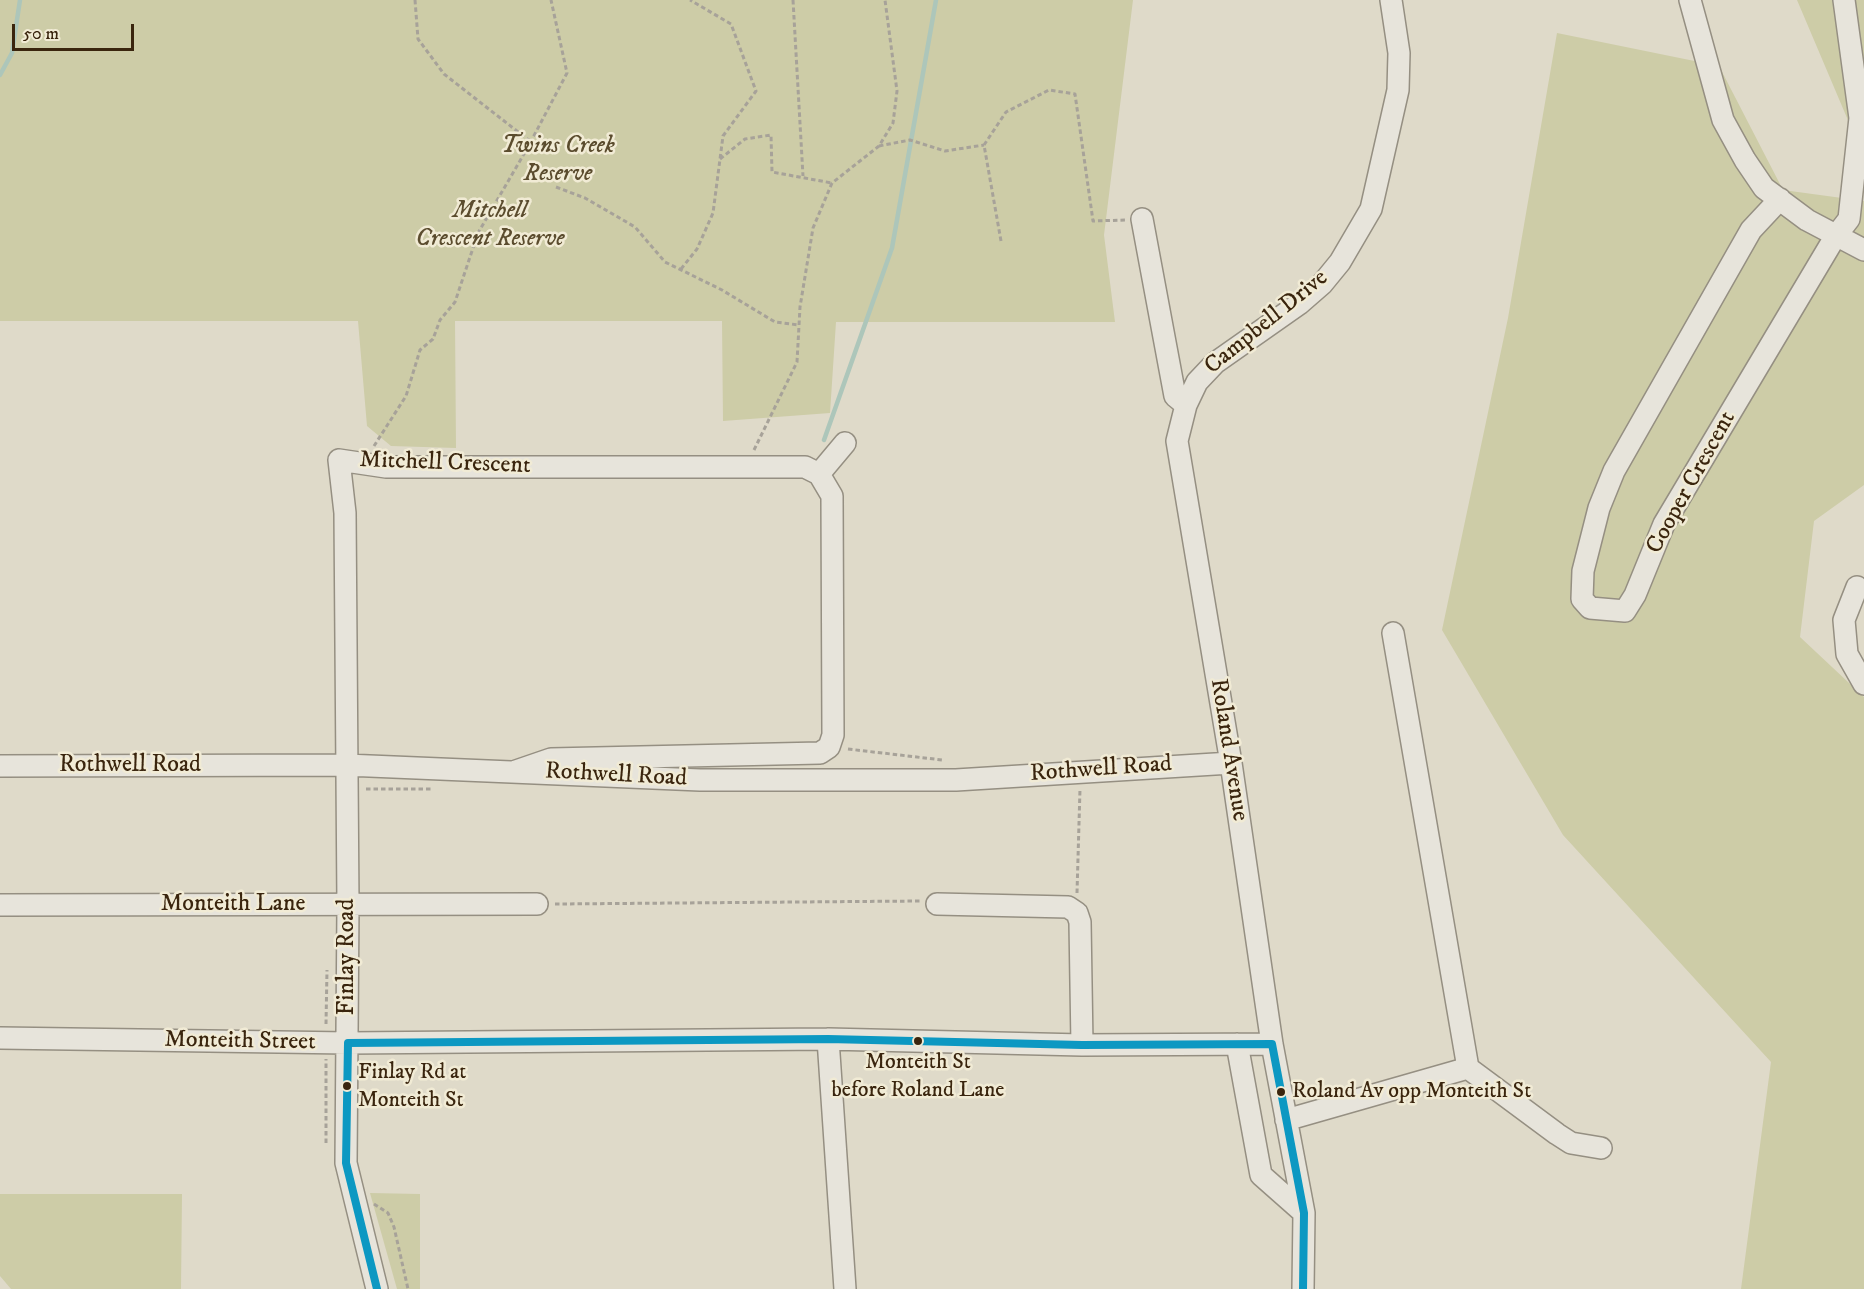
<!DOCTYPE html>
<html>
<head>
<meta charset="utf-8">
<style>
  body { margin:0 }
  #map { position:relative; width:1864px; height:1289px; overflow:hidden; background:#dfdac9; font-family:"IM FELL DW Pica",serif }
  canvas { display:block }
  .scale { position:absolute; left:12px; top:24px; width:122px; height:27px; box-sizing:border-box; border:3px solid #3a250e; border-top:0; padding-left:8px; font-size:18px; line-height:21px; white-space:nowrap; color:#3a250e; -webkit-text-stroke:4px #f1ebd5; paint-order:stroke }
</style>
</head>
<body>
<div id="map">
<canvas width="1864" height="1289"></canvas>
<div class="scale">50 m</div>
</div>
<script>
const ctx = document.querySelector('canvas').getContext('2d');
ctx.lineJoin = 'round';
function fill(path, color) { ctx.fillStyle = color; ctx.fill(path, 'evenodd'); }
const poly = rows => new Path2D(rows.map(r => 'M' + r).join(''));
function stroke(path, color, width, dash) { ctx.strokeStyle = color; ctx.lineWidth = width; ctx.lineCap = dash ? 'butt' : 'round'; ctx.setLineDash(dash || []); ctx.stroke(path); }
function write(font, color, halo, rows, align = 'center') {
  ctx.font = font + ' "IM FELL DW Pica",serif'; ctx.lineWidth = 5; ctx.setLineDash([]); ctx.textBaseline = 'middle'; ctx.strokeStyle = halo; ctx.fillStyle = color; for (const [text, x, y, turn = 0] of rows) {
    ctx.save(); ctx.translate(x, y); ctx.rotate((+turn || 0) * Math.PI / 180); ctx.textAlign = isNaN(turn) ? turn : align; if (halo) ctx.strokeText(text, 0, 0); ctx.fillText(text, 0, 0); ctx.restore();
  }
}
fill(poly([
  [0,0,1133,0,1104,235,1115,322,836,322,830,413,723,421,722,321,455,321,456,448,391,446,367,426,358,321,0,321],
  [1797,0,1864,0,1864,158],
  [1557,33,1719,66,1783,190,1864,201,1864,485,1814,521,1800,637,1864,697,1864,1289,1741,1289,1771,1062,1563,835,1442,630,1508,318],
  [370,1193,420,1194,420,1289,397,1289],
  [0,1194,182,1194,181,1289,11,1289,0,1276]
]), '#cdcca7');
stroke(poly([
  [0,75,12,53,20,0],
  [824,440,892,248,936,0]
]), '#adc6ba', 4.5);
const minor = poly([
  [1690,0,1723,120,1745,160,1764,188,1807,220,1864,250],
  [1780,199,1751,230,1614,471,1599,508,1583,571,1582,599,1590,608,1625,611,1635,595,1664,524,1835,237,1849,219,1860,118,1844,0],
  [1142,219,1175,396,1186,405],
  [819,474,845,443],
  [1857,587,1844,620,1847,654,1864,684],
  [0,766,346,765,700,780,956,780,1231,763],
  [937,904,1068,907,1077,913,1080,922,1082,1045],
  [0,905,537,904],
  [0,1038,348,1043,828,1039,1082,1045,1272,1044],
  [828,1039,845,1289],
  [1237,1044,1261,1175,1304,1213],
  [1468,1068,1557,1134,1571,1143,1601,1148],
  [1286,1120,1468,1068,1393,633],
  [377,1289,346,1163,348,905,345,513,339,460,386,467,805,467,819,474,832,496,833,735,829,747,820,753,551,759,516,771],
  [1303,1289,1304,1213,1272,1044,1231,763,1177,441,1186,405,1197,382,1215,363,1299,304,1322,284,1340,262,1371,209,1398,90,1399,53,1391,0]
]);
stroke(minor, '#958f82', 24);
stroke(poly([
  [415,0,418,39,444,74,531,142],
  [793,0,803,176],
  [879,146,910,140,945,151,984,145],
  [720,159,745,139,771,135,772,172,832,183],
  [556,187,585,198,635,227,665,262,722,290,775,322,799,325],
  [1001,241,984,145,1006,112,1049,90,1075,94,1093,221,1126,220],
  [681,269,697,249,713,213,723,136,756,91,731,24,690,0],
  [374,446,406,396,420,350,433,339,440,320,455,302,478,233,528,147,567,73,551,0],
  [754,450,797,362,800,307,813,228,832,183,879,146,893,123,897,91,885,0],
  [848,749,942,760],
  [366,789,431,789],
  [1077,893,1080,789],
  [555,904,920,901],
  [326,1024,327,970],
  [326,1143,326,1059],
  [374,1204,388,1213,394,1227,408,1289]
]), '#a7a299', 3, [4.5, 3]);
stroke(minor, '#e7e4db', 21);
stroke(poly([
  [377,1289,346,1163,348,1043,828,1039,1082,1045,1272,1044,1304,1213,1303,1289]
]), '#0c98c2', 8);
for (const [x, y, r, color] of [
  [918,1041,5,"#3a250e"],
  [347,1086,5,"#3a250e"],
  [1281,1092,5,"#3a250e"]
]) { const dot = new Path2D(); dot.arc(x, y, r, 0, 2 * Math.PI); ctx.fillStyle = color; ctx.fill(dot); stroke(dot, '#f1ebd5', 2); }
write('22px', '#3a250e', '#f1ebd5', [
  ["Monteith St",918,1063,"center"],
  ["before Roland Lane",918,1091,"center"],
  ["Finlay Rd at",358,1073],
  ["Monteith St",358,1101],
  ["Roland Av opp Monteith St",1292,1092]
], 'left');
write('italic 24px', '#5b4c2e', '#f1ebd5', [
  ["Twins Creek",558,147],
  ["Reserve",558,175],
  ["Mitchell",490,212],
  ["Crescent Reserve",490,240]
]);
write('24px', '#3a250e', '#f1ebd5', [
  ["Campbell Drive",1267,323,-39],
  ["Mitchell Crescent",445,464,2],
  ["Cooper Crescent",1692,483,-61],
  ["Roland Avenue",1228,750,81],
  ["Rothwell Road",130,766],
  ["Rothwell Road",1101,770,-4],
  ["Rothwell Road",616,776,3],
  ["Monteith Lane",233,905],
  ["Finlay Road",348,957,-90],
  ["Monteith Street",240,1042,1]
]);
</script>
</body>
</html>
